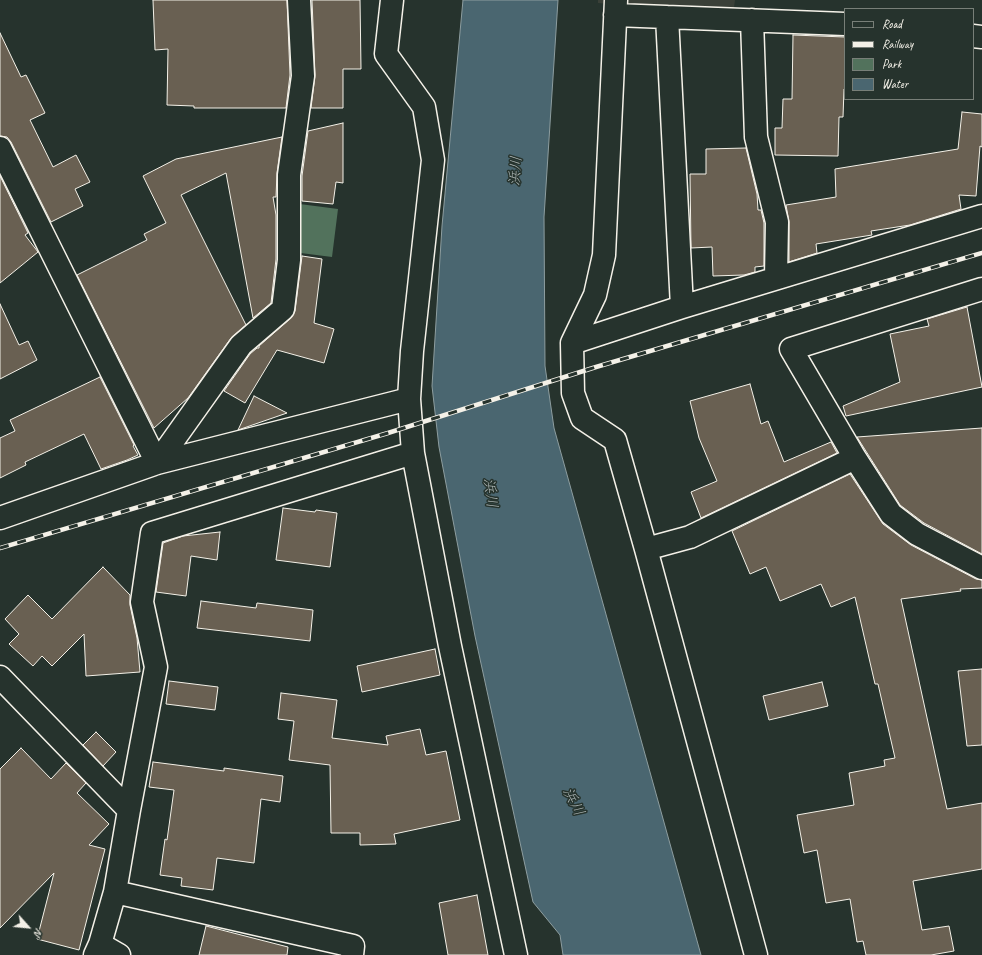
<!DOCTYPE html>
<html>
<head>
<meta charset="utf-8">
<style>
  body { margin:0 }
  #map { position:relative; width:982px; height:955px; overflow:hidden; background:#26332d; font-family:Caveat,sans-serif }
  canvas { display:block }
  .legend { position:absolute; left:844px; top:8px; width:130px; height:92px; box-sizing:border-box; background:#26332d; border:1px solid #787f78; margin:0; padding:5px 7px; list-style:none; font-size:12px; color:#f4f1e8 }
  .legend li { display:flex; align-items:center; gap:8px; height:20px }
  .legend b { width:20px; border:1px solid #787f78 }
  .north { position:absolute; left:8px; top:907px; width:40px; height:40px; -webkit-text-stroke:3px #26332d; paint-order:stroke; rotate:117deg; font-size:11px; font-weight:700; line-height:16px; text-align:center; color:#f4f1e8 }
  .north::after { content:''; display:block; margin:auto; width:14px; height:18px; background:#f4f1e8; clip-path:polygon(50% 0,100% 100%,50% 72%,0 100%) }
</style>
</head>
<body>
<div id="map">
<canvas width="982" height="955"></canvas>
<ul class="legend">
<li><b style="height:5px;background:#26332d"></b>Road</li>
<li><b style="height:5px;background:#f4f1e8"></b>Railway</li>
<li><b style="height:11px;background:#52725c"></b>Park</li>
<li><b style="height:11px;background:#4a6670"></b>Water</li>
</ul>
<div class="north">N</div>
</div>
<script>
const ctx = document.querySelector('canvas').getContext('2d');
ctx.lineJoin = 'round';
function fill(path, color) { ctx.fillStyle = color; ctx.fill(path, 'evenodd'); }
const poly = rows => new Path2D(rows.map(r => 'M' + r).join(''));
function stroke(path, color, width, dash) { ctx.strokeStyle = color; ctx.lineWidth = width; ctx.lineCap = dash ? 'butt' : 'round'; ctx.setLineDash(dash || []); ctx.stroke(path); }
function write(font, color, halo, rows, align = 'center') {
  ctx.font = font + ' Caveat,"Klee One",sans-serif'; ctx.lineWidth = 3; ctx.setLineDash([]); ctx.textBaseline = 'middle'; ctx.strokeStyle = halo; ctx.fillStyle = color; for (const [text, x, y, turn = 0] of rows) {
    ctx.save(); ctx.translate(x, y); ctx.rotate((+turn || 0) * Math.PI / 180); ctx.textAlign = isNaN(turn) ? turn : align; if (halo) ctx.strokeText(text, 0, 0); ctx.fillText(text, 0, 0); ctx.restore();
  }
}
fill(poly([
  [598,0,735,0,733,15,598,3]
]), '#3a4038');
fill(poly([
  [292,203,338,209,332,257,293,252]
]), '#52725c');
const water = poly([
  [463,0,558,0,544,217,545,366,554,428,701,955,563,955,560,935,533,902,475,636,439,447,432,386,442,226,463,0]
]);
fill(water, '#4a6670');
stroke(water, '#8e9ea0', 1);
const building = poly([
  [153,0,287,0,290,75,286,108,194,108,194,106,167,105,168,49,155,50,153,0],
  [312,0,360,0,361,69,343,69,343,108,311,108,315,75,312,0],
  [0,33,21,77,26,75,45,113,30,120,53,167,76,155,90,182,75,189,83,206,51,222,11,142,7,137,0,136,0,33],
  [793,35,845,37,845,89,844,89,843,117,839,117,838,156,775,155,775,128,782,128,783,99,792,99,793,35],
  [962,112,982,114,982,147,980,146,976,196,959,195,961,209,910,225,871,231,872,235,816,244,817,253,789,262,789,222,786,205,836,197,835,169,958,149,962,112],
  [343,123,343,183,336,182,333,204,302,201,302,176,308,131,343,123],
  [282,137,277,173,276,197,273,197,276,215,276,259,271,303,253,318,226,173,181,195,246,325,231,338,188,398,154,428,77,275,147,240,144,234,166,223,143,176,176,159,282,137],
  [746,148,757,194,758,210,761,210,764,223,764,266,755,267,755,272,744,275,713,276,712,247,691,248,690,174,706,174,706,149,746,148],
  [0,176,28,233,25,235,38,252,0,283,0,176],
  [302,256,322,259,314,323,334,329,324,363,277,350,245,403,224,391,250,354,257,348,259,348,259,346,291,318,295,311,302,256],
  [0,304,19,345,28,341,37,360,0,379,0,304],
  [967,307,982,387,846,416,843,406,900,382,890,334,929,326,927,319,967,307],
  [100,377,134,445,133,446,138,455,127,460,101,469,84,434,25,462,26,465,0,478,0,438,15,431,10,420,100,377],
  [750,384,761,424,768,421,784,462,831,442,837,453,701,518,691,492,717,481,699,438,690,401,750,384],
  [254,396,287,413,238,430,254,396],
  [982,428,982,554,924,523,900,505,857,437,982,428],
  [850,474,883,524,911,545,976,579,982,580,982,588,960,589,961,591,901,599,947,809,982,803,982,869,913,881,922,930,949,926,954,951,931,955,866,955,863,941,857,942,850,899,826,903,817,850,804,853,797,815,854,805,849,773,885,766,884,760,895,758,878,684,875,684,855,597,831,607,821,584,780,601,766,567,750,574,732,531,850,474],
  [283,508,315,512,316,510,337,513,330,567,276,560,283,508],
  [220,532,217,560,191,556,186,596,156,592,163,543,183,536,220,532],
  [103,567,130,595,130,605,137,638,140,672,86,676,84,634,52,666,42,656,33,666,9,644,19,634,5,619,28,595,52,619,103,567],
  [201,601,256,608,257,603,313,610,310,641,197,628,201,601],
  [435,649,440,675,362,692,357,666,435,649],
  [982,669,982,745,967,746,958,671,982,669],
  [169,681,218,687,215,710,166,704,169,681],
  [822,682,828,706,769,720,763,696,822,682],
  [281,693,337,700,332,738,388,745,386,736,420,729,426,755,446,751,460,820,394,834,396,844,360,845,360,833,331,833,330,765,289,760,294,721,278,719,281,693],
  [96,732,116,752,103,766,83,745,96,732],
  [21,748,51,779,66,763,86,783,77,793,109,824,89,845,105,849,79,950,37,939,54,873,0,928,0,769,21,748],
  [153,762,224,771,224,768,283,776,280,802,261,799,254,863,217,858,213,890,181,886,182,878,160,875,165,839,167,840,174,790,149,787,153,762],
  [477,895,488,955,448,955,439,903,477,895],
  [206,926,288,947,287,955,199,955,206,926]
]);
fill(building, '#696052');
stroke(building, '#f4f1e8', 1);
const street = poly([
  [392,0,386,54,424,107,433,160,412,351,409,399,413,453,450,646,516,955],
  [616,0,604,255,595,295,572,343,573,393,582,418,615,440,646,549,756,955],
  [615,15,845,24],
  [667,17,682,307],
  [752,20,756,137,777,222,776,278],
  [973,36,982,37],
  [0,148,157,463,241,345,283,309,289,260,289,175,303,76,299,0],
  [572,343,682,307,982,216],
  [855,458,791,349,982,289],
  [0,518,157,463,409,399],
  [646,549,690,537,855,458,891,514,917,534,982,568],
  [0,677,129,810,115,892,100,944,95,955],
  [129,810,156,667,142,602,152,533,413,453],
  [115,892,353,946,352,955],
  [100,944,119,955]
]);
stroke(street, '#f4f1e8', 25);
stroke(street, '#26332d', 22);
const rail = poly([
  [0,548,388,433,596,367,982,253]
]);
stroke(rail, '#f4f1e8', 4.5);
stroke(rail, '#26332d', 3, [9]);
write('italic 15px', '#b0b9b8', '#26332d', [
  ["浜川",516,171,-86],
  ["浜川",490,493,83],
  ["浜川",573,802,63]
]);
</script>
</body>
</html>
